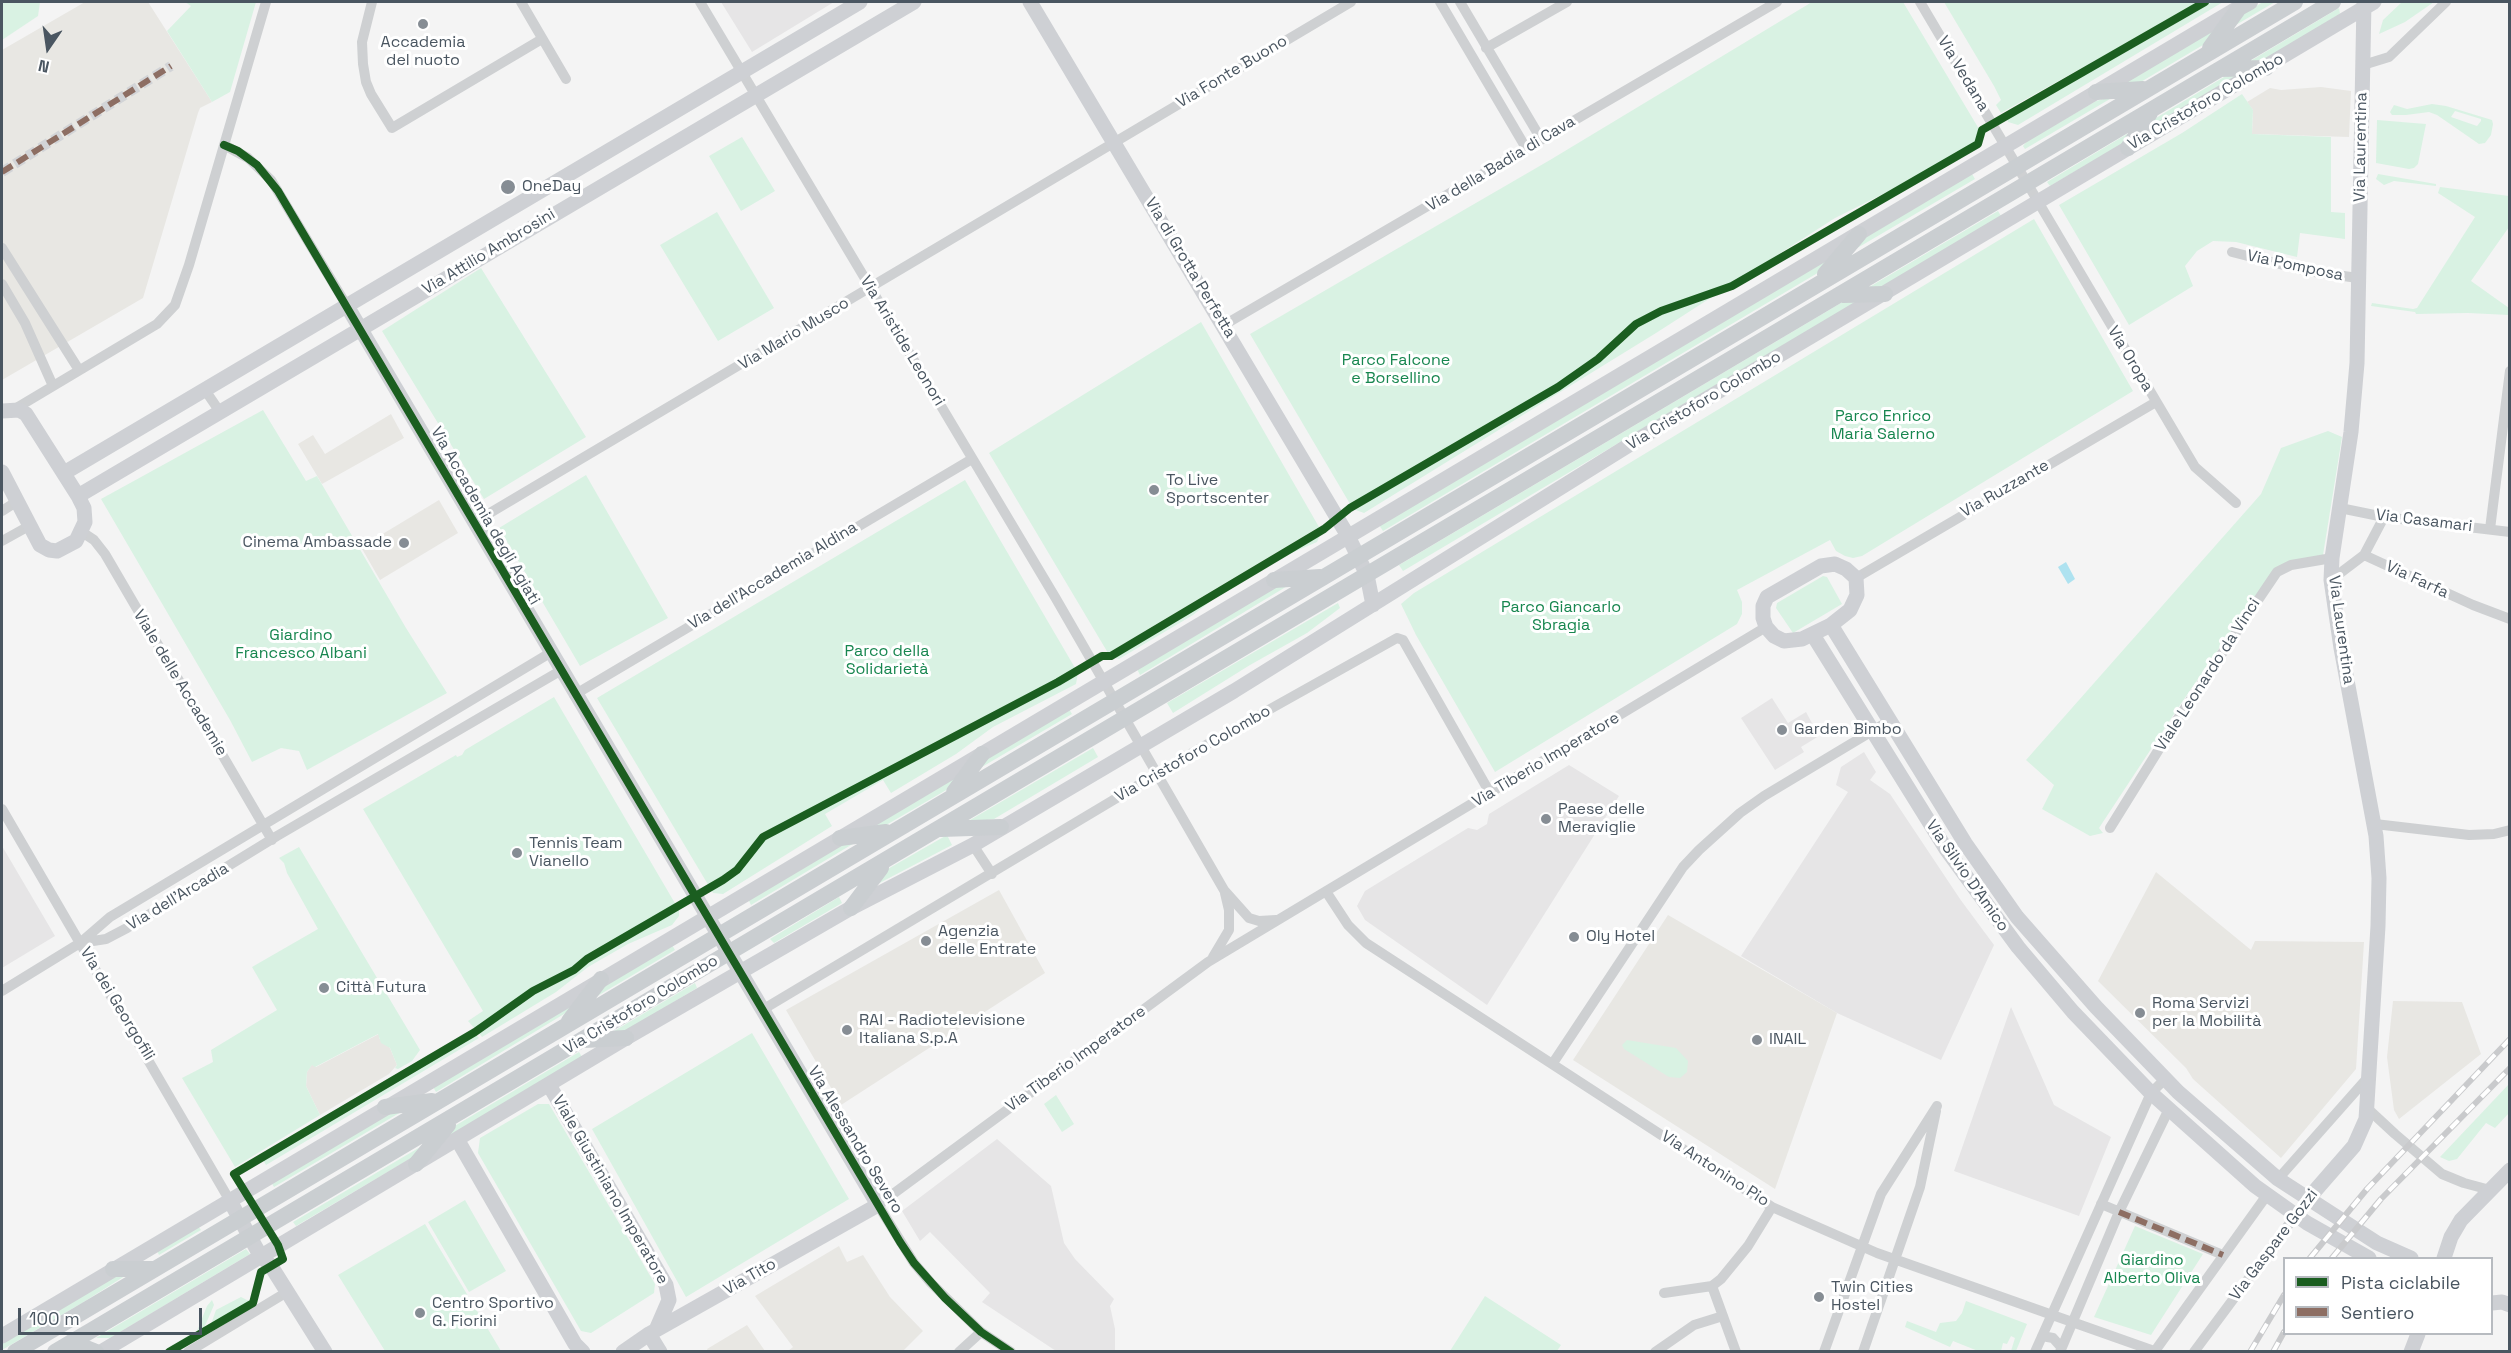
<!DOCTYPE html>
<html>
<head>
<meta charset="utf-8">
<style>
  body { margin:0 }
  #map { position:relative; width:2511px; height:1353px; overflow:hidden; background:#f4f4f4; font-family:"Space Grotesk",sans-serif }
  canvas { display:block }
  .frame { position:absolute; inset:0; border:3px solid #4a5661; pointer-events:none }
  .legend { position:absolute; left:2283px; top:1257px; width:210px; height:78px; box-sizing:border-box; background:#fff; border:2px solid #b7bbc0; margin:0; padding:8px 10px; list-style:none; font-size:18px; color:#4a5661 }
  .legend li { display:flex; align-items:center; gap:12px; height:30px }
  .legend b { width:30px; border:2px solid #b7bbc0 }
  .north { position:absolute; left:18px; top:18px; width:60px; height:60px; -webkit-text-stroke:4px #fff; paint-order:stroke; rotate:193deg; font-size:16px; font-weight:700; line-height:24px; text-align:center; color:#4a5661 }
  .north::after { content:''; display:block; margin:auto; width:21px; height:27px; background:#4a5661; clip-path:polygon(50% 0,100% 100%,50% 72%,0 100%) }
  .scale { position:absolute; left:18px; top:1308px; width:184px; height:27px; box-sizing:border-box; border:3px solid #4a5661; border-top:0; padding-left:8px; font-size:18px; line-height:21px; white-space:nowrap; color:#4a5661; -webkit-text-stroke:4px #fff; paint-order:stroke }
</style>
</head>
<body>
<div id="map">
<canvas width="2511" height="1353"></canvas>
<div class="frame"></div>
<ul class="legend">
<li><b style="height:8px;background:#1b5e20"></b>Pista ciclabile</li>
<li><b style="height:8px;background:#8d6e63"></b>Sentiero</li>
</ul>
<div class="north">N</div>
<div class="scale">100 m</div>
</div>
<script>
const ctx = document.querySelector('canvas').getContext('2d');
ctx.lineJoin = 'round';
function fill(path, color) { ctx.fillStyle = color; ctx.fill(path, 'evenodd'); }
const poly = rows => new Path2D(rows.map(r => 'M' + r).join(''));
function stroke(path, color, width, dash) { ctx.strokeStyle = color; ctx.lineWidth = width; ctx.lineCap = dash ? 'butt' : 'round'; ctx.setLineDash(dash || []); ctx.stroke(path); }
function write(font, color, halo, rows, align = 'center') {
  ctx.font = font + ' "Space Grotesk",sans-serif'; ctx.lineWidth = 6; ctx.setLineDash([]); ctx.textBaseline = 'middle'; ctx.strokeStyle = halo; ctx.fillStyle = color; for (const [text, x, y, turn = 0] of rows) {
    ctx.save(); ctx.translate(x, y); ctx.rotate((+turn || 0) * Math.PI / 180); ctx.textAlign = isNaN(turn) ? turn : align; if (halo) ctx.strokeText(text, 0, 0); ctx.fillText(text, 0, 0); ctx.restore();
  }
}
fill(poly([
  [85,2,148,2,212,102,200,108,198,113,143,298,2,380,2,50],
  [2321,87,2351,91,2349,137,2252,134,2253,110,2247,102,2270,88,2281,90],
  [391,414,404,438,322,484,298,444,313,435,325,454],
  [439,500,458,533,380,580,361,547],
  [2156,872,2251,950,2255,941,2364,942,2356,1069,2281,1158,2193,1079,2186,1068,2098,981],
  [999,890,1045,973,841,1105,786,1010],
  [1668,915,1837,1013,1775,1189,1573,1060],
  [2393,1001,2462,1002,2481,1054,2399,1119,2394,1110,2387,1057],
  [379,1034,379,1038,390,1048,397,1065,389,1074,320,1115,306,1086,307,1072,312,1064,316,1067],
  [839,1246,847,1262,863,1255,890,1297,923,1331,903,1351,788,1351,793,1347,755,1296],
  [747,1325,765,1351,708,1351,707,1349]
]), '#e8e7e3');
fill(poly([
  [721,2,834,2,752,52],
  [1772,698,1788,723,1806,712,1819,736,1801,747,1804,752,1775,770,1741,718],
  [1864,752,1876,772,1870,780,1890,794,1960,899,1994,945,1941,1060,1837,1013,1741,956,1848,792,1836,785,1841,767],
  [1569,765,1619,796,1487,1005,1365,920,1357,906,1365,891,1468,828,1477,830,1487,824,1489,814],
  [2,846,55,936,2,968],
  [2011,1007,2054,1105,2111,1137,2079,1216,1954,1171],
  [997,1139,1051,1186,1064,1243,1075,1259,1114,1299,1110,1306,1115,1329,1115,1351,1056,1351,982,1302,990,1293,930,1232,920,1241,902,1211]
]), '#e6e5e6');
fill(poly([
  [2,2,40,2,38,16,2,40],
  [185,2,256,2,230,92,212,102,167,31,191,6],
  [1812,2,1903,2,1979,129,1980,136,1974,143,1891,190,1835,218,1656,333,1364,513,1353,509,1250,334,1550,160],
  [1944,2,2200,2,2001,113,1996,105,2001,100,1994,86],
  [2211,2,2223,2,2018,125,2008,122,2007,119],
  [2263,2,2275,2,2229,29,2241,15],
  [2402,2,2434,2,2405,22,2379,34,2383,20],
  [2339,8,2340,14,2262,61,2247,63],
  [2221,26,2208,42,2139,83,2120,86],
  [2240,73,2144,132,2156,118,2224,77],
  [2242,94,2253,110,2252,134,2331,137,2331,212,2345,213,2345,239,2300,233,2297,257,2236,242,2213,241,2197,251,2185,266,2193,286,2129,325,2059,205,2182,133],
  [2115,96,2025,149,2023,146,2027,141,2096,101],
  [2432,104,2446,106,2492,120,2493,124,2491,135,2485,143,2479,144,2437,115,2429,112,2406,115,2392,115,2390,112,2394,105,2407,109],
  [2455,111,2481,119,2481,121,2477,126,2451,117],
  [2377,120,2426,124,2418,164,2414,168,2409,169,2376,163],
  [2132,131,2122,144,2050,186,2047,182],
  [742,137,775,191,741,211,709,156],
  [1972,174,1975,179,1847,254,1864,237],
  [2378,174,2436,184,2436,186,2394,181,2384,185,2376,179],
  [2440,187,2509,196,2509,227,2471,281,2509,308,2509,315,2468,313,2416,314,2415,312,2371,306,2372,303,2413,309,2417,308,2475,217,2438,193],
  [1998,211,2001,216,1884,286,1866,289],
  [717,212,774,308,718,341,660,245],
  [2034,219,2133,391,1862,556,1853,558,1845,556,1836,551,1830,540,1737,590,1742,602,1742,614,1737,624,1495,772,1416,635,1401,604,1414,593],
  [1838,253,1826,268,1383,531,1379,525],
  [481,268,586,437,484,499,382,331],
  [1861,299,1403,571,1399,565,1846,300],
  [1201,322,1319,527,1108,653,989,453],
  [263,410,306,481,317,476,406,628,447,693,307,770,299,751,281,748,252,762,230,720,101,499],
  [2328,431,2342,437,2323,555,2290,561,2274,569,2180,705,2099,828,2103,833,2090,836,2042,809,2054,785,2026,760,2261,494,2281,448],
  [586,475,668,618,580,666,499,528],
  [965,480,1078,673,1076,684,993,727,956,754,891,793,883,780,825,814,832,826,723,894,713,893,597,698],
  [1321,533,1317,542,1273,561],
  [1823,576,1827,577,1842,604,1793,633,1776,608,1777,603],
  [1294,582,1140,675,1137,669,1278,586],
  [1221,593,1193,615,1119,659,1115,658],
  [1338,603,1340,608,1307,633,1250,665,1173,713,1167,703],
  [554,697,676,905,573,967,527,991,475,1029,468,1021,483,1011,363,809,456,755,457,757,462,755,465,750],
  [1069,709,1072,714,970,774,982,760],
  [1093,748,1098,757,994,819,965,823],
  [961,774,948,789,881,828,863,831],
  [947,835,952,845,870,888,886,870],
  [861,839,751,905,748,899,839,844],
  [299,847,420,1050,412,1061,398,1069,395,1068,397,1065,390,1048,381,1043,378,1034,315,1067,312,1065,307,1072,306,1086,320,1115,235,1167,182,1078,213,1062,211,1050,277,1010,252,967,318,929,287,873,284,863,279,858],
  [839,897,842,903,774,943,770,939],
  [679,908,679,916,672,925,628,944,588,967,556,992,482,1037,478,1032,526,997,574,973,591,960],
  [672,945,675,950,594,998,600,987],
  [695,983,697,988,624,1032,609,1034],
  [582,997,569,1011,436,1092,433,1087],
  [752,1033,849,1199,686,1297,592,1129],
  [475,1034,479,1038,266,1165,263,1160],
  [1627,1040,1676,1048,1688,1061,1687,1072,1680,1078,1669,1077,1624,1049,1622,1045],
  [579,1052,582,1057,434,1145,448,1130],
  [2509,1084,2509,1113,2495,1128,2486,1123,2457,1159,2449,1161,2440,1157],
  [1056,1095,1074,1124,1062,1132,1044,1104],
  [538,1104,549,1104,655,1284,654,1293,591,1333,581,1331,478,1153,480,1138],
  [406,1109,274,1187,271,1182,390,1112],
  [427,1143,413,1157,296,1226,293,1222],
  [465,1200,506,1271,469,1292,428,1222],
  [425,1224,501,1351,385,1351,338,1275],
  [198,1226,201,1230,159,1255,157,1251],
  [2135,1226,2203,1254,2151,1335,2094,1317],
  [246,1249,250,1254,110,1338,96,1338],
  [128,1274,82,1303,2,1350,2,1343,115,1276],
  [1485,1296,1561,1345,1557,1351,1450,1351],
  [241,1297,251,1302,211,1324,216,1310],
  [212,1300,214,1305,204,1328,161,1351,197,1331,207,1306],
  [1966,1301,2027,1324,2016,1351,2011,1351,2015,1338,2011,1336,2007,1344,2003,1343,2001,1351,1978,1351,1953,1341,1950,1347,1905,1327,1907,1321,1936,1332,1940,1323,1956,1321,1962,1313]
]), '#d9f2e3');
fill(poly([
  [2066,562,2075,579,2068,584,2058,567]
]), '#aee2f0');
stroke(poly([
  [2,172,171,66]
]), '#d2d4d7', 10, [10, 5]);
stroke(poly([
  [372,2,362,42,363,64,366,82,371,94,392,128,542,39],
  [521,2,566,79],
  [700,2,1055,597,1224,890,1249,918,1259,921,1276,920],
  [1440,2,1526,148],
  [1460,2,1541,139],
  [1920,2,2195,467,2236,503],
  [1486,48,1567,2],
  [2363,65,2389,57,2446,2],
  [224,145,248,158,271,180,347,306],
  [2,248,79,370],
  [2232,252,2307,271,2358,278],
  [2,284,25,323,53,386],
  [1224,325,1777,2],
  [205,390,220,412],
  [13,410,157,324,175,305,189,265,266,2],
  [2340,508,2384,517,2510,532],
  [2,511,16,502],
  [473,523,1351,2],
  [2490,529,2510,371],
  [82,532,94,540,105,554,272,840],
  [2,541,29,526],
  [2364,555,2384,517],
  [1856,578,2156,402],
  [2331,580,2364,555,2473,605,2510,619],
  [574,695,972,459],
  [2,809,230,1201],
  [2375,824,2469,835,2494,834,2510,830],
  [2110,828,2179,717,2277,572,2291,565,2332,558],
  [973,845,992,874],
  [1327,893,1348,925,1366,943,1772,1207,1877,1253,2157,1352],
  [80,943,106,939,127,928,277,836,560,671],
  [1213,957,1229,930,1229,910,1225,893],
  [2,991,80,943,110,917,550,653],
  [762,1010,1197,750,1397,638,1403,640,1490,793],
  [1553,1063,1683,867,1699,850,1740,813,1764,796,1889,721],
  [2368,1109,2395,1134,2442,1174,2464,1183,2490,1190],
  [2278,1179,2370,1075],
  [2101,1204,2223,1255],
  [1712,1286,1736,1352],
  [1664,1293,1712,1286,1721,1279,1748,1246,1772,1207],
  [2042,1336,2053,1338,2061,1347],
  [2155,1351,2267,1195],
  [188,1352,287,1292],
  [959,1352,981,1332],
  [1011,1352,981,1332,931,1283,914,1263,878,1205,1208,962,1766,627],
  [1655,1352,1694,1325,1723,1316],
  [1824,1352,1881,1194,1937,1106],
  [1863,1352,1920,1187,1936,1111],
  [2035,1352,2151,1093,2165,1079],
  [2060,1352,2119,1212,2169,1109],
  [2194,1352,2307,1200]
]), '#ced0d2', 10);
stroke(poly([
  [1030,2,1348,536,1367,575,1373,605],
  [347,306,878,1205,649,1334,623,1352],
  [2,411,19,410,26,414,78,496,84,508,85,522,76,541,57,551,49,550,40,545,2,472],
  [64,473,860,2],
  [78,496,914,2],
  [1835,564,1846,569,1856,578,1857,595,1850,610,1831,625,1802,639,1784,641,1774,636,1766,627,1763,618,1763,606,1767,597,1821,566,1835,564],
  [1831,625,1965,843,2017,917,2096,1007,2178,1092,2278,1179,2377,1243,2411,1258],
  [1813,635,1946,849,2018,947,2073,1012,2151,1093,2255,1186,2307,1223,2369,1258],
  [549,1085,666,1285,669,1300,656,1330],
  [457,1139,575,1344,583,1352],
  [2307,1200,2354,1146,2366,1119,2378,926,2379,878,2376,836,2341,648,2331,580,2332,558,2351,432,2357,363,2364,2],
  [230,1201,260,1255,271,1266,325,1352],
  [2444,1258,2451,1237,2461,1220,2510,1170],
  [2492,1303,2502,1302,2510,1305],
  [649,1334,660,1352],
  [2,1336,2238,8],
  [101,1352,626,1038,851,908,973,845,1234,691,1642,437,2374,2],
  [2411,1352,2418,1334]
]), '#ced0d4', 15);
stroke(poly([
  [2210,48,2239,8,2250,2],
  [2220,69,2266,68],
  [2096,92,2143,89],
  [2128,148,2150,113],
  [1825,274,1859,234],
  [1843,295,1885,294],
  [1274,580,1320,577],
  [954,792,982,754],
  [941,829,1001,827],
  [840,838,886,832],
  [851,908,881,868],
  [569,1021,601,979],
  [584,1040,626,1038],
  [385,1107,432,1101],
  [416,1164,448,1125],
  [113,1269,155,1269],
  [71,1342,96,1352],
  [15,1352,2295,2],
  [55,1352,2333,2]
]), '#caced1', 16);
const rail = poly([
  [2310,1258,2367,1189,2510,1039],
  [2332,1258,2381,1199,2510,1068],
  [2250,1352,2284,1295],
  [2273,1352,2284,1332]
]);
stroke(rail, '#c9cacc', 6);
stroke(rail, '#fff', 4, [11]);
stroke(poly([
  [2,172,171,66],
  [2119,1212,2223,1255]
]), '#8d6e63', 6, [12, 6]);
stroke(poly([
  [224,145,238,151,257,165,278,191,900,1242,914,1263,945,1298,981,1332,1011,1352],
  [169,1352,253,1303,261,1272,283,1259,278,1245,234,1174,475,1032,533,991,574,970,587,959,723,880,737,870,763,837,1058,682,1102,656,1111,656,1324,529,1350,508,1558,387,1598,359,1636,324,1661,311,1732,286,1978,144,1982,130,2205,2]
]), '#1b5e20', 8);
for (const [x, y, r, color] of [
  [423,24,6,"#868d94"],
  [508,187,8,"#868d94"],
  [1154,490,6,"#868d94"],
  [404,543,6,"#868d94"],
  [1782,730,6,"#868d94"],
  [1546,819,6,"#868d94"],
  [517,853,6,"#868d94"],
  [1574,937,6,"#868d94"],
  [926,941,6,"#868d94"],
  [324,988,6,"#868d94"],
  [2140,1013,6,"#868d94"],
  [847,1030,6,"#868d94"],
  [1757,1040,6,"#868d94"],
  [1819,1297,6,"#868d94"],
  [420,1313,6,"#868d94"]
]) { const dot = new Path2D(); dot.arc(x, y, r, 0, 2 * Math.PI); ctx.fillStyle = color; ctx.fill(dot); stroke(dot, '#fff', 2); }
write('16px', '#4a5661', '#fff', [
  ["Accademia",423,43,"center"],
  ["del nuoto",423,61,"center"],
  ["OneDay",522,187],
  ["To Live",1166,481],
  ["Sportscenter",1166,499],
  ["Cinema Ambassade",392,543,"right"],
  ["Garden Bimbo",1794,730],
  ["Paese delle",1558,810],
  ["Meraviglie",1558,828],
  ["Tennis Team",529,844],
  ["Vianello",529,862],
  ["Agenzia",938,932],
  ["delle Entrate",938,950],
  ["Oly Hotel",1586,937],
  ["Città Futura",336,988],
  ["Roma Servizi",2152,1004],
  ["per la Mobilità",2152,1022],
  ["RAI - Radiotelevisione",859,1021],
  ["Italiana S.p.A",859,1039],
  ["INAIL",1769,1040],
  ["Twin Cities",1831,1288],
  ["Hostel",1831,1306],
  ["Centro Sportivo",432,1304],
  ["G. Fiorini",432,1322]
], 'left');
write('16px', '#4a5661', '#fff', [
  ["Via Fonte Buono",1232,72,-31],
  ["Via Vedana",1963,74,59],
  ["Via Cristoforo Colombo",2206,102,-30],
  ["Via Laurentina",2361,147,-89],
  ["Via della Badia di Cava",1501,164,-31],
  ["Via Attilio Ambrosini",489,252,-31],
  ["Via Pomposa",2295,266,12],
  ["Via di Grotta Perfetta",1190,268,59],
  ["Via Mario Musco",794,334,-31],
  ["Via Aristide Leonori",902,341,59],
  ["Via Oropa",2130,359,59],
  ["Via Cristoforo Colombo",1704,401,-31],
  ["Via Ruzzante",2005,489,-30],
  ["Via Accademia degli Agiati",485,516,60],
  ["Via Casamari",2424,521,7],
  ["Via dell'Accademia Aldina",773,576,-31],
  ["Via Farfa",2417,580,25],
  ["Via Laurentina",2341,630,82],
  ["Viale Leonardo da Vinci",2208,675,-57],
  ["Viale delle Accademie",180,683,59],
  ["Via Cristoforo Colombo",1193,754,-30],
  ["Via Tiberio Imperatore",1546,760,-31],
  ["Via Silvio D'Amico",1967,876,55],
  ["Via dell'Arcadia",178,897,-31],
  ["Via dei Georgofili",117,1004,59],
  ["Via Cristoforo Colombo",641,1005,-31],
  ["Via Tiberio Imperatore",1076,1059,-36],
  ["Via Alessandro Severo",855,1140,59],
  ["Via Antonino Pio",1715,1169,33],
  ["Viale Giustiniano Imperatore",610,1190,60],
  ["Via Gaspare Gozzi",2274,1245,-53],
  ["Via Tito",750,1277,-30]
]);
write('16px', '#17864f', '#fff', [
  ["Parco Falcone",1396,361],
  ["e Borsellino",1396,379],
  ["Parco Enrico",1883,417],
  ["Maria Salerno",1883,435],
  ["Parco Giancarlo",1561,608],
  ["Sbragia",1561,626],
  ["Giardino",301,636],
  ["Francesco Albani",301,654],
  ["Parco della",887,652],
  ["Solidarietà",887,670],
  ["Giardino",2152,1261],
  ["Alberto Oliva",2152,1279]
]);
</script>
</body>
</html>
